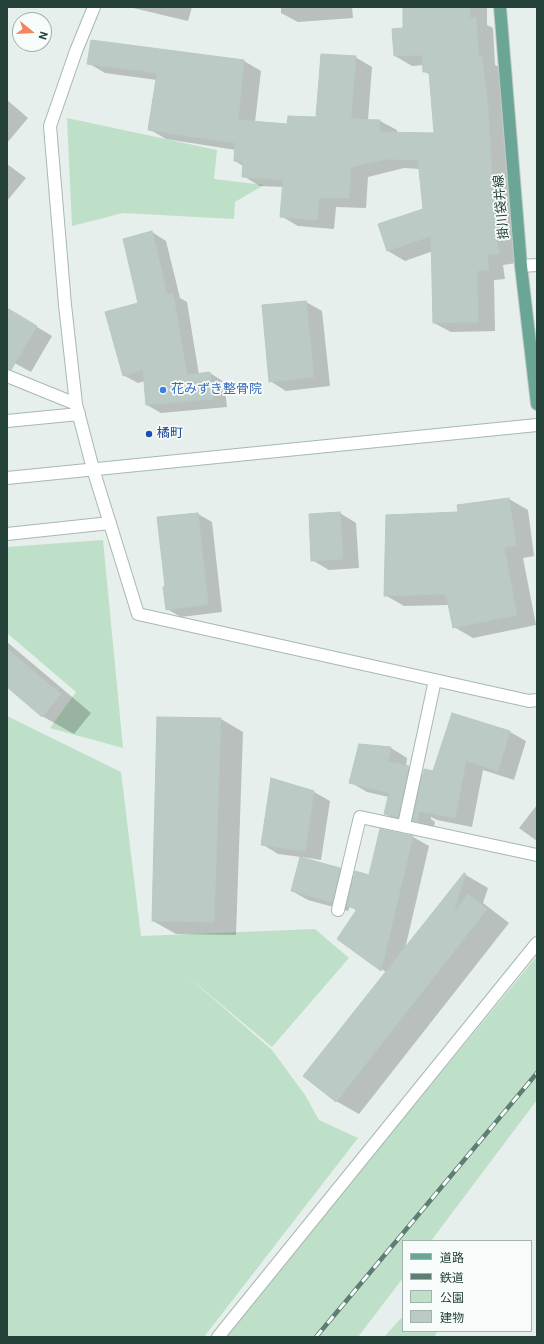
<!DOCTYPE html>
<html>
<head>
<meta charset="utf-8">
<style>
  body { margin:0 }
  #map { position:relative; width:544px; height:1344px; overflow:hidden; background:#e6efeb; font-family:Roboto,"Noto Sans JP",sans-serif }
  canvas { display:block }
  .frame { position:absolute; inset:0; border:8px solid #24423a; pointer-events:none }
  .legend { position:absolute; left:402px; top:1240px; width:130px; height:92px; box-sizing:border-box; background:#f7fbf9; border:1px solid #a3b1ad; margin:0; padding:5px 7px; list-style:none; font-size:12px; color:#24423a }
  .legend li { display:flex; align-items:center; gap:8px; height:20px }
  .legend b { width:20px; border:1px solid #a3b1ad }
  .north { position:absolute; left:12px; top:12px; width:40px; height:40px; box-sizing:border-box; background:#f7fbf9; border:1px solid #a3b1ad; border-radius:50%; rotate:108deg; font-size:11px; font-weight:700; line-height:16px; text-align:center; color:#24423a }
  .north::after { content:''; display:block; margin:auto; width:14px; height:18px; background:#f4845f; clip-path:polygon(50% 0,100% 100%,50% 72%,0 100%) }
</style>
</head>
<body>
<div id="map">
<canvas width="544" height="1344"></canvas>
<div class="frame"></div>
<ul class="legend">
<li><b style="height:5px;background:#6aa596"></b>道路</li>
<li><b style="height:5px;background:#5f7d75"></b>鉄道</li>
<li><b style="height:11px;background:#bfe0c8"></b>公園</li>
<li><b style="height:11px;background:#bbcac4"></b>建物</li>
</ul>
<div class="north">N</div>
</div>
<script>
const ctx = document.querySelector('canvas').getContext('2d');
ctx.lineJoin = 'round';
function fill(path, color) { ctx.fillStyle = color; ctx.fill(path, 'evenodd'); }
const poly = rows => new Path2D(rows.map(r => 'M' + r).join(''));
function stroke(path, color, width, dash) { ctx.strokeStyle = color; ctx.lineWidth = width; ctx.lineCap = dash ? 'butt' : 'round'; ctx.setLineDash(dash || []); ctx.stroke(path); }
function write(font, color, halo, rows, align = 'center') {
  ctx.font = font + ' Roboto,"Noto Sans JP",sans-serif'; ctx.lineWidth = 3.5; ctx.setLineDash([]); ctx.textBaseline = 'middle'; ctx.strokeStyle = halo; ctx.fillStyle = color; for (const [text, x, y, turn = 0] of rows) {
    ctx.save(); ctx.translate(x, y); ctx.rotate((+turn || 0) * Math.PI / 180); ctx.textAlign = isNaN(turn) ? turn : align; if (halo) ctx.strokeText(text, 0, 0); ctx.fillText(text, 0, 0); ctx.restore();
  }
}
fill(poly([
  [67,118,217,150,214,179,264,185,235,202,234,219,123,213,72,226],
  [103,540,123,748,50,728,76,692,7,633,7,547],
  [7,716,121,772,141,936,315,929,349,958,272,1047,186,975,272,1050,305,1095,319,1120,358,1138,204,1337,7,1337],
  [537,956,537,1100,431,1241,403,1241,403,1278,358,1337,224,1337],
  [403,1316,403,1331,437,1331,436,1334,434,1337,384,1337]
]), '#bfe0c8');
fill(poly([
  [129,7,192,7,188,21],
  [281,7,352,7,353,18,298,22,281,13],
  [404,7,487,7,487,25,493,28,495,65,499,67,505,118,511,220,516,263,503,265,505,279,494,280,495,331,451,332,434,323,433,251,405,261,388,251,379,225,424,210,420,169,404,168,368,177,366,208,336,207,334,229,298,226,281,216,283,187,260,186,243,176,243,166,235,161,236,150,166,139,149,129,157,80,105,73,88,63,244,61,261,71,255,122,288,125,317,118,355,57,372,67,368,120,380,121,397,130,397,134,435,134,430,75,424,71,424,65,412,66,395,56,404,29],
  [7,100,28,118,7,143],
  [7,164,26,178,7,201],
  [152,232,166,241,180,298,187,302,199,375,210,373,224,382,227,407,161,413,147,405,145,381,138,383,123,375,139,303],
  [306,302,322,311,330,386,286,391,270,381],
  [7,309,52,336,31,372,7,359],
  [509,499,528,510,534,556,523,558,536,625,473,638,454,627,449,605,404,606,385,595,459,513],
  [340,513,356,523,359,568,329,570,312,560],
  [198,514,212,522,222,612,181,617,167,609,166,587,158,517],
  [7,642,91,713,74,734,42,716,7,686],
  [452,714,510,732,526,741,514,780,483,770,472,827,437,820,431,817,431,819,435,822,433,830,415,821,414,826,401,823,385,814,389,797,367,792,350,782,360,745,391,748,407,758,406,767,423,776,434,772],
  [221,719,243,732,236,935,176,934,153,921],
  [314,792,330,801,321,860,302,857,302,858,340,868,355,877,370,876,381,830,413,837,429,846,405,949,464,874,488,888,483,903,509,923,359,1114,336,1101,386,972,338,939,357,911,350,906,348,911,308,900,292,891,301,857,278,854,262,844],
  [537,805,537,841,519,828]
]), '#0003');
const building = poly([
  [403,7,470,7,470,18,476,17,479,57,482,56,488,108,494,210,499,254,487,255,489,270,477,271,478,322,433,323,431,236,387,251,378,224,423,209,418,160,387,159,351,167,349,198,319,198,317,220,280,217,283,180,242,177,243,162,234,161,235,143,148,130,157,73,87,64,91,40,244,60,238,120,287,124,288,116,316,117,321,54,356,56,351,119,380,120,379,132,434,133,429,72,423,72,422,55,394,56,392,29,403,28,403,7],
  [152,231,167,294,173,293,187,375,210,372,213,399,146,405,143,370,123,376,105,312,138,303,123,239,152,231],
  [306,301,314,377,269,382,262,305,306,301],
  [7,308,37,326,11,370,7,369,7,308],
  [509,498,516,546,504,547,517,615,453,628,446,594,384,596,386,515,458,512,457,505,509,498],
  [340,512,343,559,311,561,309,514,340,512],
  [198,513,208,604,166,610,163,587,165,586,157,517,198,513],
  [7,649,61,694,42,717,7,687,7,649],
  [452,713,510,731,498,771,466,761,455,818,419,811,417,822,413,821,424,769,433,771,452,713],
  [157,717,221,718,214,922,152,921,157,717],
  [359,744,391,747,388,762,409,766,398,817,384,814,389,793,349,783,359,744],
  [271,778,314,791,305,851,261,845,271,778],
  [380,829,413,836,381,971,337,939,357,909,347,906,355,871,369,875,380,829],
  [300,857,340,868,332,902,291,891,300,857],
  [464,873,466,874,453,913,468,894,487,909,336,1102,303,1076,464,873]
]);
fill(building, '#bbcac4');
stroke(building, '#b8c9c2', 1);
const minor = poly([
  [94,7,76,51,50,126,65,305,76,404,93,469,138,614,529,701,537,700],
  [521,266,537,265],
  [7,376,76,404],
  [7,421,79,414],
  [7,478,537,425],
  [7,534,110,523],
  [404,825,435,680],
  [338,910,360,817,537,855],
  [218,1337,537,943]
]);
const major = poly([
  [500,7,521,266,537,404]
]);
stroke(minor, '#a8b8b2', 14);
stroke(major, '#c2cac8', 14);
stroke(minor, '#fff', 12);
stroke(major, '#6aa596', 12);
const rail = poly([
  [316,1337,537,1073]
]);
stroke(rail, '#5f7d75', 4.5);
stroke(rail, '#f7fbf9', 3, [9]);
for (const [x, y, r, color] of [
  [163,390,4,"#3f7fe0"],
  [149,434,4,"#1a4fb4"]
]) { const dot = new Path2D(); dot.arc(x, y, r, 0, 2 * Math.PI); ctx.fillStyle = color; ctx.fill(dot); stroke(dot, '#f7fbf9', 1.5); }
write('13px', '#24423a', '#f7fbf9', [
  ["掛川袋井線",502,207,-95]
]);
write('13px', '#366cbe', '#f7fbf9', [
  ["花みずき整骨院",171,390]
], 'left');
write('13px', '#164399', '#f7fbf9', [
  ["橘町",157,434]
], 'left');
</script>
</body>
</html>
